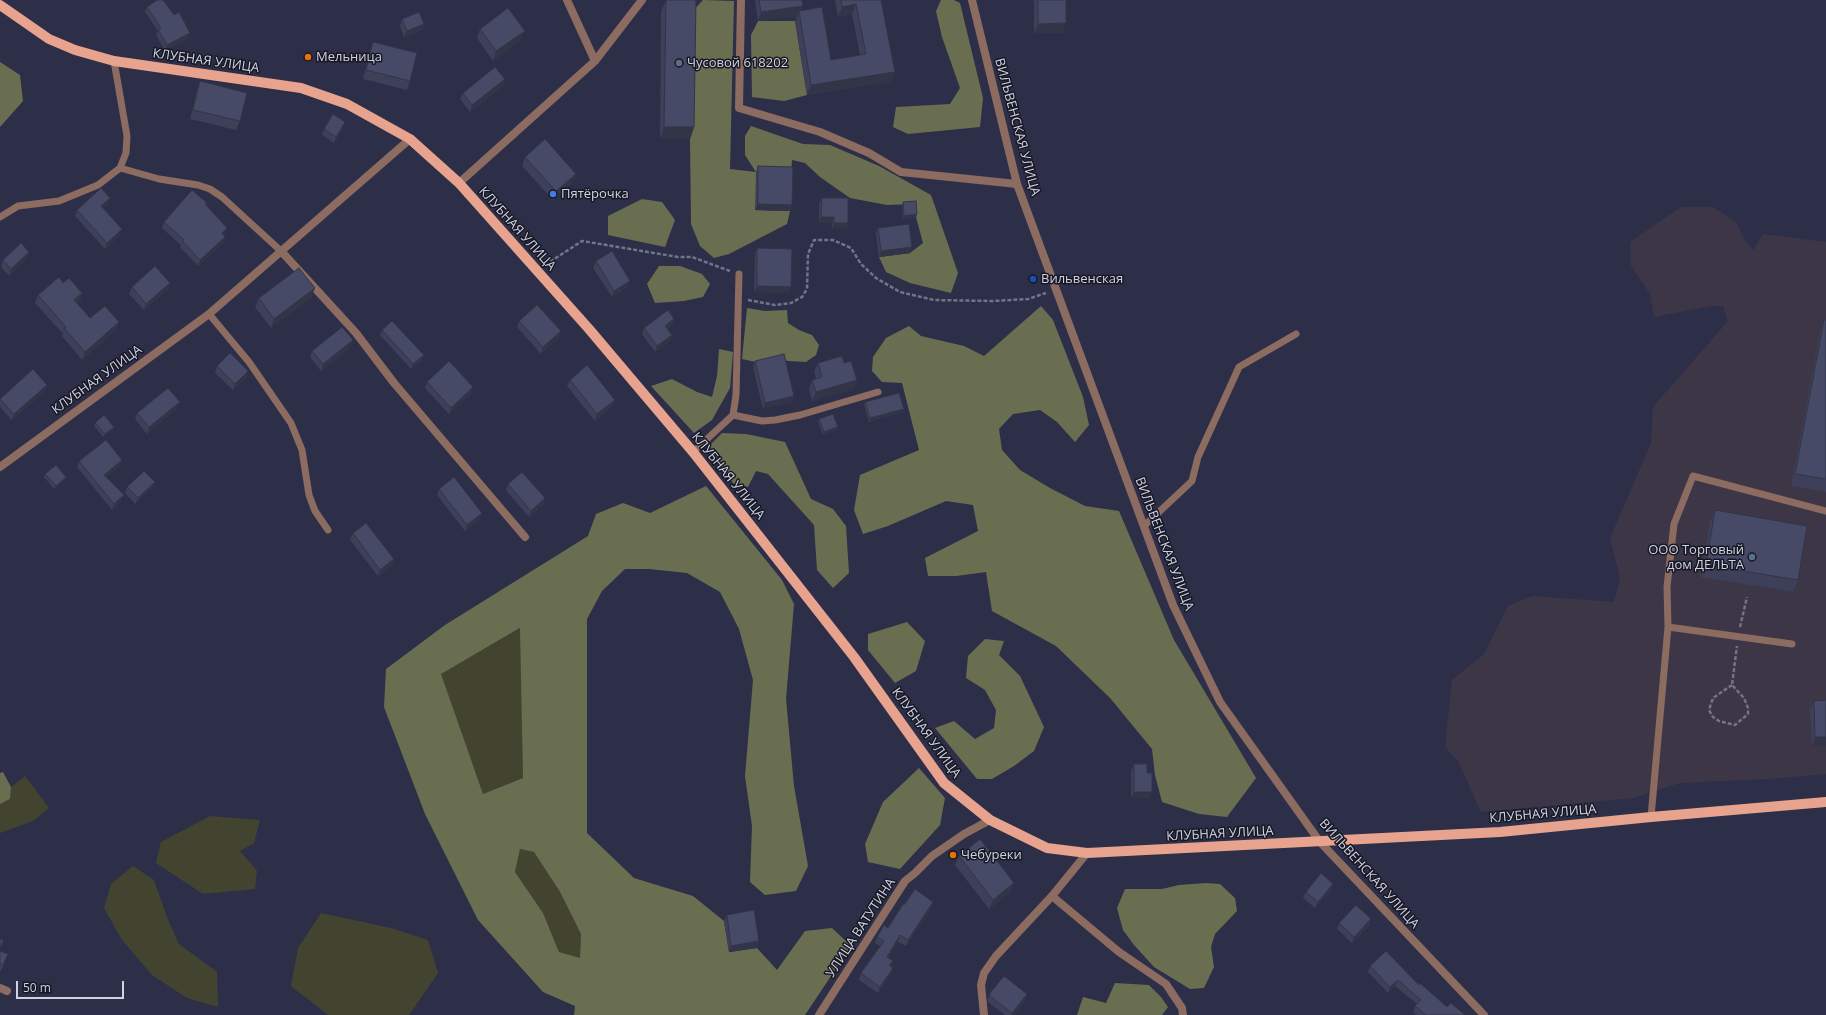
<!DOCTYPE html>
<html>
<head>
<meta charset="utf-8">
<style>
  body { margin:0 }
  #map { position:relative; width:1826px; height:1015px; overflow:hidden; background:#2d2f49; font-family:"Open Sans",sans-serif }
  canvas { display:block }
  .scale { position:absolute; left:16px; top:981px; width:108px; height:18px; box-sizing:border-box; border:2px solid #d0d2e3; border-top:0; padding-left:5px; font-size:12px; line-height:14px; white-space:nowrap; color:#d0d2e3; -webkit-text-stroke:3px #171824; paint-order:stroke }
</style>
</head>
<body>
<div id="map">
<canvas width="1826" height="1015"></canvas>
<div class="scale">50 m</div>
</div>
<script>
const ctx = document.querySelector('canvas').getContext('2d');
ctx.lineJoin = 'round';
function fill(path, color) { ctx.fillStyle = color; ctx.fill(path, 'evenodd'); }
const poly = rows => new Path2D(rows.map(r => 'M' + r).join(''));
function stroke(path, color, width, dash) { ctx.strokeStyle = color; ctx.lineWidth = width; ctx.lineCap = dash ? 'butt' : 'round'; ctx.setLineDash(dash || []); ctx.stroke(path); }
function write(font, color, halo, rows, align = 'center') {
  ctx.font = font + ' "Open Sans",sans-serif'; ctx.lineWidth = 3; ctx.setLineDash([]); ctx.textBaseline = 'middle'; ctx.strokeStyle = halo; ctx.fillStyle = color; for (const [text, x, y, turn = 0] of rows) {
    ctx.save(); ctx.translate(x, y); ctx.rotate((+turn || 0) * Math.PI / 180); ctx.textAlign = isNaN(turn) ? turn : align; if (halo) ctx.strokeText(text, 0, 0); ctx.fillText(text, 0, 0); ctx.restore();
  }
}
fill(poly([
  [1681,207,1713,207,1736,222,1744,239,1753,250,1763,234,1826,242,1826,774,1768,779,1680,783,1633,798,1481,812,1458,761,1445,747,1452,680,1484,654,1508,606,1533,596,1614,602,1620,578,1610,538,1651,443,1653,407,1728,321,1723,306,1711,306,1654,317,1650,294,1631,266,1630,242]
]), '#3c3647');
fill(poly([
  [521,628,523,778,483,794,440,674],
  [25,776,49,808,33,821,0,833,0,804,10,799,11,787],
  [210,816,260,820,254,843,240,851,257,871,255,889,203,894,156,863,161,842],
  [520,849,534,852,560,892,581,934,580,959,559,952,543,913,515,872],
  [133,866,154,880,168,920,179,944,217,972,218,1007,187,998,152,975,122,940,104,908,111,884],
  [321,913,391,928,428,940,438,973,409,1015,328,1015,291,986,298,948]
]), '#424430');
fill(poly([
  [703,0,734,1,730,169,756,172,745,155,745,136,751,126,803,144,830,145,879,166,931,195,958,273,951,293,910,283,886,272,879,257,910,253,923,243,916,217,915,204,887,205,850,198,820,177,805,163,792,160,791,173,755,210,790,211,787,224,729,254,714,258,700,246,691,224,690,139,691,13],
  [941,0,954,0,960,3,983,98,980,127,908,134,893,127,896,107,950,104,960,88,942,37,936,11],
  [758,21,795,21,807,95,784,101,752,97,751,35],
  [0,62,20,75,23,101,0,127],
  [642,199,662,202,675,220,665,247,608,235,608,216],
  [659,266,680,266,702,274,710,284,703,297,684,301,655,303,647,284],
  [1041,306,1053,320,1083,397,1089,425,1075,442,1057,422,1040,410,1013,414,999,429,1002,450,1020,470,1050,488,1085,506,1119,511,1174,640,1256,778,1227,817,1199,814,1162,802,1155,775,1152,749,1110,698,1056,646,992,611,986,572,956,576,928,576,925,558,978,531,973,505,946,501,888,526,863,534,854,510,860,475,919,450,902,383,882,382,872,371,873,357,886,338,909,326,921,336,964,346,984,356],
  [747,308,765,311,787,310,788,323,799,330,812,335,819,345,816,355,806,362,788,361,774,358,756,362,742,359],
  [719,349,733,352,730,388,712,420,694,433,651,386,672,379,697,392,712,397,717,376],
  [722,433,746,434,785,442,811,499,833,509,846,526,849,573,833,588,817,570,814,525,768,474,756,471,748,487,734,484,706,449],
  [706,486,782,580,794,604,786,699,794,786,808,866,796,891,765,895,750,882,752,826,745,776,753,680,739,629,720,592,687,573,649,569,625,569,602,591,587,619,587,833,634,878,693,896,724,921,729,952,757,948,777,970,805,931,832,928,851,946,805,1015,574,1015,575,1006,543,992,478,920,425,814,384,707,386,669,445,625,588,536,596,514,623,503,650,513],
  [520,628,523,778,483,794,441,674],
  [520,849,534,852,560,892,581,934,580,958,559,952,543,913,515,872],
  [907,622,925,641,916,671,895,683,868,650,868,634],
  [985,639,1004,641,999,655,1020,676,1044,727,1034,751,1014,766,992,779,977,779,935,728,954,721,975,739,994,728,996,710,985,690,966,678,968,656],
  [919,768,945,798,940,825,900,869,868,862,865,844,883,802],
  [3,772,11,787,10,799,0,804,0,773],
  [1206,883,1220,884,1235,898,1237,911,1215,934,1211,947,1214,967,1204,988,1190,989,1154,967,1134,945,1123,930,1117,908,1125,889,1162,889,1179,885],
  [1115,983,1149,985,1161,997,1168,1007,1162,1015,1077,1015,1083,997,1106,1003]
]), '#6a6e51');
stroke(poly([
  [545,265,582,241,678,257,692,257,730,271],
  [748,300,775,305,791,303,802,297,807,289,808,254,814,240,833,240,851,248,861,264,876,278,900,292,934,300,993,301,1028,299,1046,293],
  [1740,627,1747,597],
  [1732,685,1713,698,1709,710,1713,717,1719,721,1735,725,1748,714,1748,708,1744,698,1732,685,1737,646]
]), '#72748a', 2.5, [4, 2]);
stroke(poly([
  [120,168,159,179,198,185,210,189,222,197,281,251],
  [0,217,18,206,59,201,98,185,120,168,126,153,127,136,114,61],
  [209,314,249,362,291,423,302,450,309,495,315,511,328,530],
  [733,415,762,421,775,420,800,415,878,392],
  [693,452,733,415,736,395,739,274],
  [1144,526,1192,481,1198,457,1239,367,1296,334],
  [1668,627,1667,587,1674,524,1693,476,1826,511],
  [1651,817,1668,627,1792,644]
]), '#8c6b60', 7);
stroke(poly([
  [567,0,595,61],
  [741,0,739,108,820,132,869,153,901,172,1017,184],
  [459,183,595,61,642,0],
  [281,251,356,333,394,383,525,537],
  [0,467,209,314,410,139],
  [1052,896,1119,952,1166,984,1182,1008,1183,1015],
  [0,988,7,991],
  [819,1015,905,881,915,873,932,856,964,834,990,820],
  [984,1015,981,985,984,973,996,956,1052,896,1087,853]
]), '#8c6b60', 8);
stroke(poly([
  [972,0,1017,184,1173,605,1220,702,1320,842,1484,1015]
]), '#8c6b60', 8);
stroke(poly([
  [0,5,49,39,75,50,114,61,301,88,347,104,410,139,459,183,589,329,693,452,854,657,944,783,990,820,1047,848,1087,853,1500,832,1651,817,1826,802]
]), '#e7a38d', 10);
fill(poly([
  [666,0,694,127,690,139,660,139,661,12],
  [755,0,802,0,801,11,831,60,860,55,852,14,838,17,835,0,881,0,891,82,807,95,795,21,797,16,758,21],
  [1034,0,1066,0,1063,33,1034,33],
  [147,7,174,15,190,33,188,38,165,51,156,35,158,31,145,12],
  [402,19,424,24,422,30,404,37,400,26],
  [480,29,521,40,493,61,477,38],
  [373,42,410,81,407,90,363,79,370,51],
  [505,79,503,86,470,112,460,99,463,93],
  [200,81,240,121,236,130,190,119,197,90],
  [345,122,343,128,334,143,322,135,324,129],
  [525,157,572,183,553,200,522,166],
  [758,166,792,205,790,211,755,210,756,172],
  [822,198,848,223,846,229,832,229,832,223,819,223,819,204],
  [903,202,917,214,916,217,903,219,902,205],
  [207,203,206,205,227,228,225,234,224,235,223,243,198,266,180,247,181,245,162,228,164,222],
  [108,204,103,208,120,235,105,249,75,216,77,210],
  [878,228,912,247,910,253,879,257,876,234],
  [757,248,789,293,754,292,755,254],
  [29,252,27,258,9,276,1,267,3,260],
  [596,261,628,287,612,297,593,268],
  [63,283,82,293,80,301,77,303,90,318,119,322,116,330,82,360,62,336,63,334,35,303,38,295],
  [132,287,168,289,144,310,129,294],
  [259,298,311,298,271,328,255,307],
  [674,319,672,325,668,328,670,341,655,352,642,334,644,328],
  [1824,320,1826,320,1826,492,1791,486,1820,332],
  [519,321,559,337,541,354,517,327],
  [382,330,422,360,411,369,380,335],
  [351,347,321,371,310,357,312,351],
  [755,361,794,396,792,402,763,409,753,367],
  [818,363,844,363,857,380,853,389,812,401,809,389,812,380,816,379,814,372],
  [217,366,246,377,233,390,215,373],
  [570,380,613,406,595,421,567,386],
  [427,382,471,393,449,414,425,388],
  [47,385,45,391,12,420,0,407,0,399],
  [865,402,903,412,869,422,864,405],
  [177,408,147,434,135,419,137,413],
  [819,419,837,430,823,435,818,422],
  [95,423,114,427,113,430,103,437,94,426],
  [122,460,120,466,106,477,121,501,112,510,77,467,79,461],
  [45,474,65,480,54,489,44,477],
  [155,482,152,488,135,504,125,493,127,487],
  [508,484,543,505,529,517,506,490],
  [439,489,480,519,465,531,437,495],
  [1715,510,1798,580,1793,592,1701,577,1710,522],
  [353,533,394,559,392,566,378,576,350,540],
  [1814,701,1826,746,1812,746,1810,710],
  [1134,764,1147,773,1149,798,1131,798,1131,771],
  [959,856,1011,892,989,909,955,865],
  [1333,884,1331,890,1315,908,1303,898,1306,892],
  [933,902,931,908,906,946,898,942,888,958,891,966,893,968,891,974,878,993,859,980,861,973,880,946,875,943,877,937,888,928,904,905],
  [727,915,759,941,757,948,729,952,724,921],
  [1371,919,1369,926,1352,943,1337,929,1339,923],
  [0,951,5,961,1,971,0,971],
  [1370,966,1419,985,1447,1007,1465,1015,1416,1015,1413,1012,1415,1006,1417,1004,1395,986,1388,993,1368,972],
  [990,993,1027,994,1025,1000,1013,1015,1005,1015,988,1002,988,999]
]), '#3d4058');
fill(poly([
  [856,4,852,14,838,17,842,7],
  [803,6,800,14,799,11,797,16,758,21,761,12],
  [1066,23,1063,33,1034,33,1038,24],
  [424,24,422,30,404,37,407,31],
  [525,31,521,40,493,61,496,51],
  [190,33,188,38,165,51,167,45],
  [895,72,891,82,807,95,811,85],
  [505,79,503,86,470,112,472,105],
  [345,122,343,128,334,143,336,137],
  [664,127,694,127,690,139,660,139],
  [576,174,572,183,553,200,556,191],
  [110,198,108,204,99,212,101,206],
  [758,204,792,205,790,211,755,210],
  [917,214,916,217,903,219,904,216],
  [821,217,834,217,832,223,819,223],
  [834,223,848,223,846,229,832,229],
  [227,228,225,234,219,239,222,233],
  [122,229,120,235,105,249,107,243],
  [225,237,223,243,198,266,200,260],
  [912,247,910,253,879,257,881,251],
  [29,252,27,258,9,276,11,269],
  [630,281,628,287,612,297,614,291],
  [170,283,168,289,144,310,146,304],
  [757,286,791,287,789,293,754,292],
  [315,288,311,298,271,328,274,319],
  [82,293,80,301,72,308,74,300],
  [674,319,672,325,663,332,665,326],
  [119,322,116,330,82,360,85,352],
  [561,331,559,337,541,354,543,347],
  [672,335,670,341,655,352,657,346],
  [353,340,351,347,321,371,323,364],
  [424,355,422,360,411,369,413,364],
  [248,371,246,377,233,390,235,384],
  [857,380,853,389,812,401,816,392],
  [47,385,45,391,12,420,14,414],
  [473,387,471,393,449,414,451,408],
  [794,396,792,402,763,409,765,403],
  [615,400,613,406,595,421,597,414],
  [180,402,177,408,147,434,149,427],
  [904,409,903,412,869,422,870,418],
  [114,427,113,430,103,437,105,434],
  [838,427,837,430,823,435,824,432],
  [122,460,120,466,102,481,104,475],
  [66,477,65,480,54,489,56,486],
  [155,482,152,488,135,504,138,498],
  [124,495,121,501,112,510,114,504],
  [545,498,543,505,529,517,531,511],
  [482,513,480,519,465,531,467,525],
  [394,559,392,566,378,576,380,570],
  [1815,737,1826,737,1826,746,1812,746],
  [1134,792,1152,792,1149,798,1131,798],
  [1014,883,1011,892,989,909,993,900],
  [1333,884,1331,890,1315,908,1318,902],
  [933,902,931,908,906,946,908,940],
  [1371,919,1369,926,1352,943,1354,937],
  [900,935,898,942,885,963,887,957],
  [759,941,757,948,729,952,731,946],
  [893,968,891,974,878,993,880,987],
  [1398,980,1395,986,1388,993,1390,987],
  [1027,994,1025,1000,1013,1015,1012,1015,1012,1013]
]), '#323447');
const building = poly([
  [157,0,163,0,174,15,179,12,190,33,167,45,158,29,161,28,147,7,157,0],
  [666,0,696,0,694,127,664,127,666,0],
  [759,0,802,0,803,6,761,12,759,0],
  [841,0,881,0,895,72,811,85,799,11,822,7,831,60,866,54,856,4,842,7,841,0],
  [1038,0,1066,0,1066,23,1038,24,1038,0],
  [508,8,525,31,496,51,480,29,508,8],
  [419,12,424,24,407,31,402,19,419,12],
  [373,42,417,53,410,81,366,70,373,42],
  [495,67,505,79,472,105,463,93,495,67],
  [200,81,247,93,240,121,193,110,200,81],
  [333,114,345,122,336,137,324,129,333,114],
  [545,139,576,174,556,191,525,157,545,139],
  [758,166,793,167,792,205,758,204,758,166],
  [101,188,110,198,101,206,122,229,107,243,77,210,101,188],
  [192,190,207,203,205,204,227,228,222,233,225,237,200,260,182,241,184,240,164,222,192,190],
  [822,198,848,198,848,223,834,223,834,217,821,217,822,198],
  [916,201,917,214,904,216,903,202,916,201],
  [909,224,912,247,881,251,878,228,909,224],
  [21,243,29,252,11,269,3,260,21,243],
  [757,248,792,249,791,287,757,286,757,248],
  [612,251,630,281,614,291,596,261,612,251],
  [155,266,170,283,146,304,132,287,155,266],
  [299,268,315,288,274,319,259,298,299,268],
  [59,277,63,283,69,278,82,293,74,300,90,318,105,306,119,322,85,352,64,328,66,327,38,295,59,277],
  [537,305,561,331,543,347,519,321,537,305],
  [668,310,674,319,665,326,672,335,657,346,644,328,668,310],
  [1824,320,1826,320,1826,479,1795,474,1824,320],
  [392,321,424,355,413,364,382,330,392,321],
  [342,327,353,340,323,364,312,351,342,327],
  [230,353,248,371,235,384,217,366,230,353],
  [784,354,794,396,765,403,755,361,784,354],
  [842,356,844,363,851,361,857,380,816,392,812,380,822,377,818,363,842,356],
  [449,361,473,387,451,408,427,382,449,361],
  [587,365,615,400,597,414,570,380,587,365],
  [33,369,47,385,14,414,0,399,33,369],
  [168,388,180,402,149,427,137,413,168,388],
  [899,393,904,409,870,418,865,402,899,393],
  [833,414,838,427,824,432,819,419,833,414],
  [104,415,114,427,105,434,95,423,104,415],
  [106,440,122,460,104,475,124,495,114,504,79,461,106,440],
  [56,465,66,477,56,486,45,474,56,465],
  [144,471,155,482,138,498,127,487,144,471],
  [522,472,545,498,531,511,508,484,522,472],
  [454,477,482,513,467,525,439,489,454,477],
  [1715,510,1807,526,1798,580,1706,565,1715,510],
  [366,523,394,559,380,570,353,533,366,523],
  [1826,700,1826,737,1815,737,1814,701,1826,700],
  [1134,764,1147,764,1147,773,1152,773,1152,792,1134,792,1134,764],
  [980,839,1014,883,993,900,959,856,980,839],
  [1321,873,1333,884,1318,902,1306,892,1321,873],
  [915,889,933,902,908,940,900,935,887,957,893,961,889,965,893,968,880,987,861,973,884,941,877,937,884,925,888,928,903,904,904,905,915,889],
  [1356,905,1371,919,1354,937,1339,923,1356,905],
  [754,910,759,941,731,946,727,915,754,910],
  [0,939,4,940,0,948,0,939],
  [0,951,8,954,3,965,0,964,0,951],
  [1386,951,1419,985,1420,983,1447,1007,1451,1003,1465,1015,1426,1015,1415,1006,1421,1000,1398,980,1390,987,1370,966,1386,951],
  [1004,976,1027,994,1012,1013,990,996,990,993,1004,976]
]);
fill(building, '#474a66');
stroke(building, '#323447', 1);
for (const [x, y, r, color] of [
  [308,57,4,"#e8710a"],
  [679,63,4,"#5c6f8a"],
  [553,194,4,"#3f7fe0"],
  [1033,279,4,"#1a4fb4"],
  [1752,557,4,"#5c6f8a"],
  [953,855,4,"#e8710a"]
]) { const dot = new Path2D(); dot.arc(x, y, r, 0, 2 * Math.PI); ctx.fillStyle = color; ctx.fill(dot); stroke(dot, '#171824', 1.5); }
write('13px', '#d0d2e3', '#171824', [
  ["Мельница",316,57],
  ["Чусовой 618202",687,63],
  ["Пятёрочка",561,194],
  ["Вильвенская",1041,279],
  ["ООО Торговый",1744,550,"right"],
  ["дом ДЕЛЬТА",1744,565,"right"],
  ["Чебуреки",961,855]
], 'left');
write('13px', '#d0d2e3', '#171824', [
  ["КЛУБНАЯ УЛИЦА",206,61,8],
  ["ВИЛЬВЕНСКАЯ УЛИЦА",1017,127,75],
  ["КЛУБНАЯ УЛИЦА",517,229,48],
  ["КЛУБНАЯ УЛИЦА",97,380,-36],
  ["КЛУБНАЯ УЛИЦА",728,476,51],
  ["ВИЛЬВЕНСКАЯ УЛИЦА",1164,544,69],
  ["КЛУБНАЯ УЛИЦА",926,733,54],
  ["КЛУБНАЯ УЛИЦА",1543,814,-5],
  ["КЛУБНАЯ УЛИЦА",1220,834,-3],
  ["ВИЛЬВЕНСКАЯ УЛИЦА",1369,874,48],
  ["УЛИЦА ВАТУТИНА",861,928,-57]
]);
</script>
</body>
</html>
